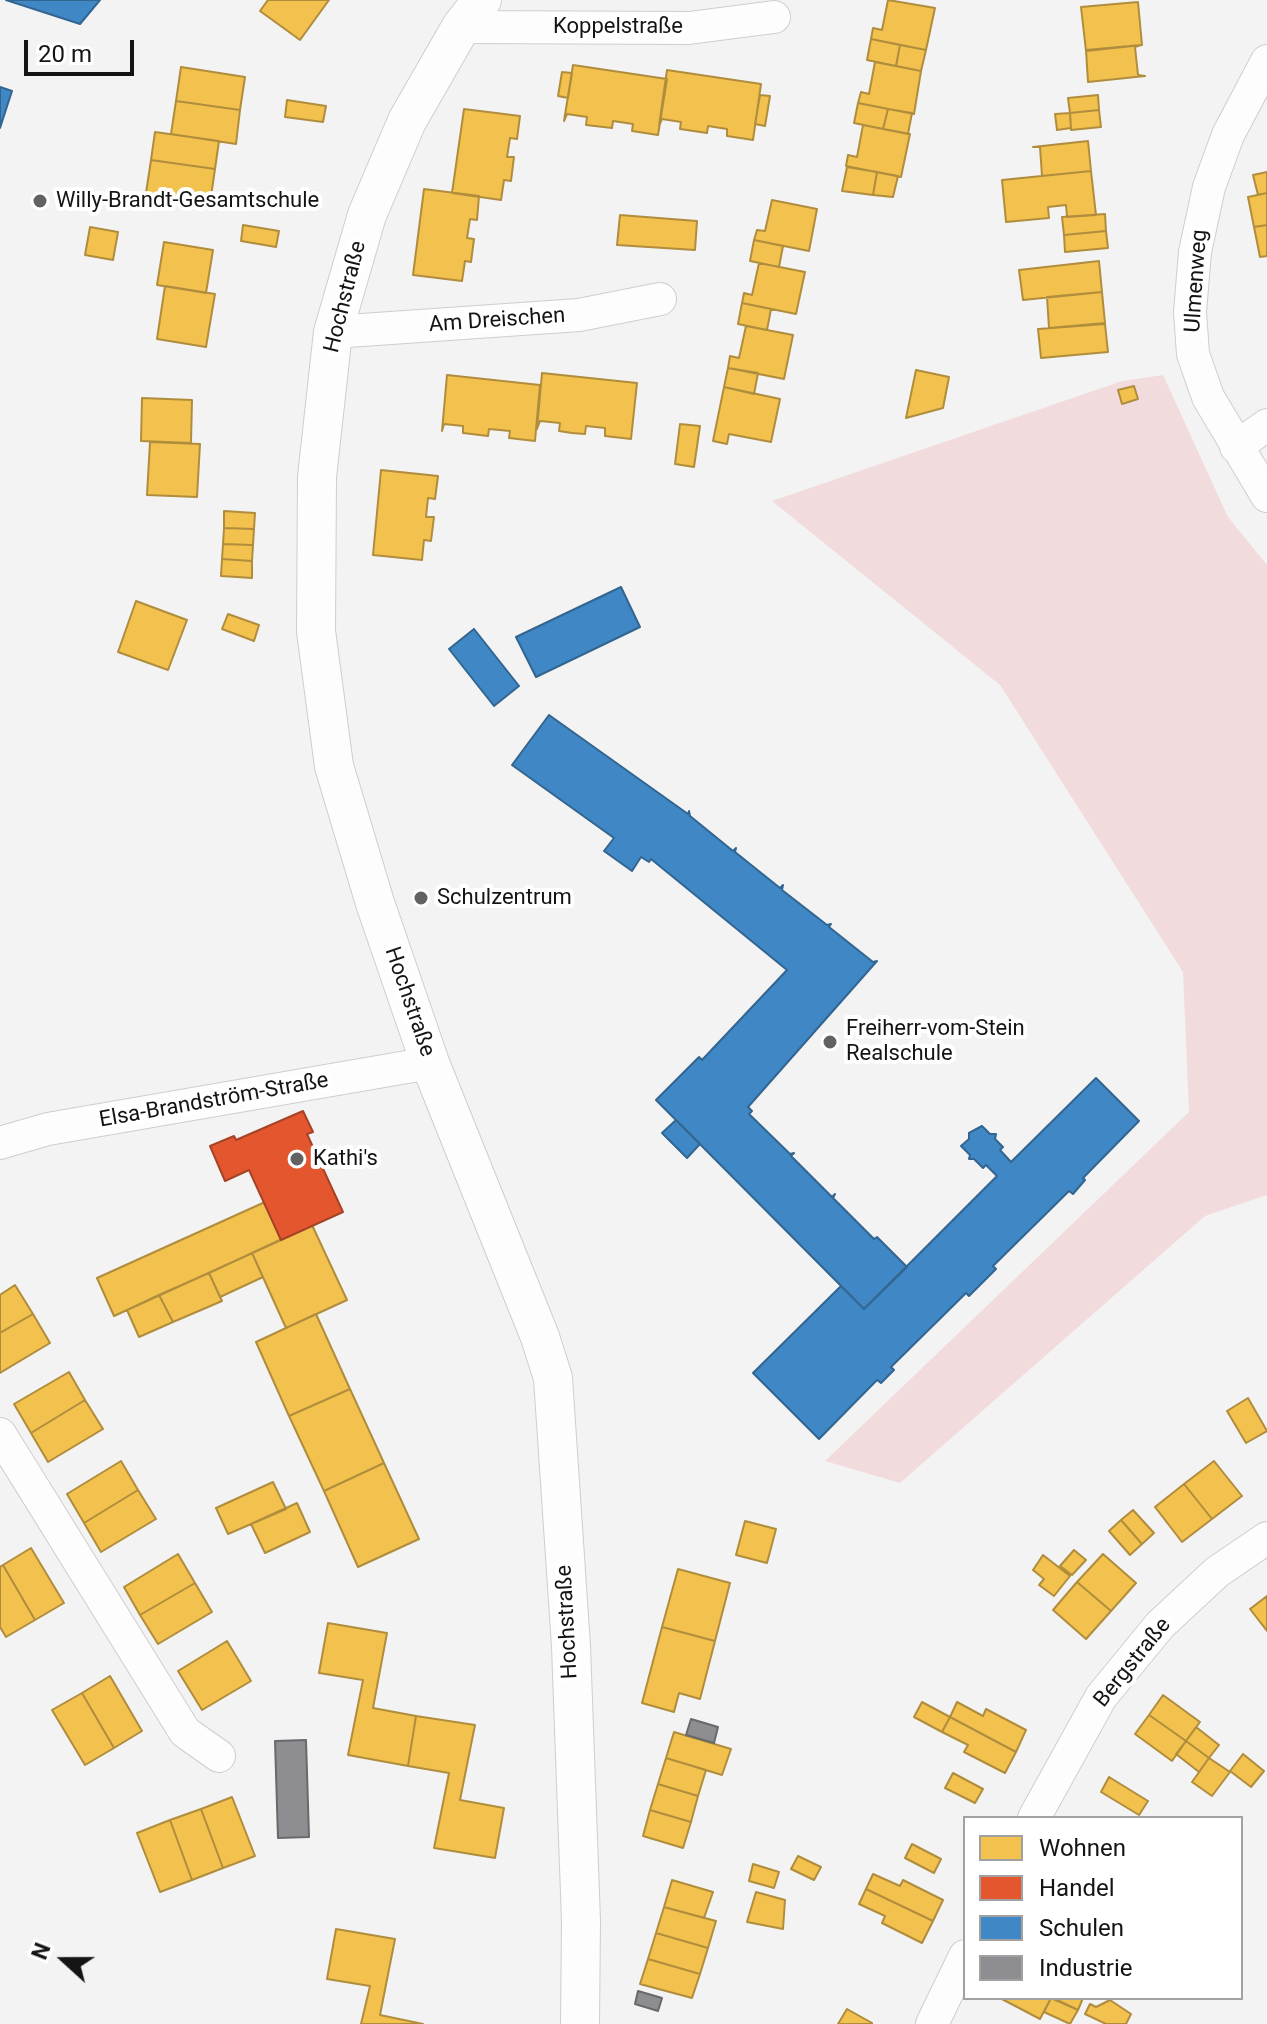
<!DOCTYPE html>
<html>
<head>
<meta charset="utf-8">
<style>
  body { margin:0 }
  #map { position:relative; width:1267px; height:2024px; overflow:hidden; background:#f4f3f4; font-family:Roboto,sans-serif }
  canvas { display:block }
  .legend { position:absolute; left:963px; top:1816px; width:280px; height:184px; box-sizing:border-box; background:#fff; border:2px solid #a1a1a1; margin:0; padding:10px 14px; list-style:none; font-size:24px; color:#151414 }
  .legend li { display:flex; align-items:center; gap:16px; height:40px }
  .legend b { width:40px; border:2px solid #a1a1a1 }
  .north { position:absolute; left:24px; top:1920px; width:80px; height:80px; -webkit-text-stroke:6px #fff; paint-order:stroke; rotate:291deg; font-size:22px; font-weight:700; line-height:32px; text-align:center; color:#151414 }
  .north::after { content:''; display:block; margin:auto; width:28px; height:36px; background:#151414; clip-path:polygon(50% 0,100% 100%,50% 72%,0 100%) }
  .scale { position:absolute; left:24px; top:40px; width:110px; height:36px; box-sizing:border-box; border:4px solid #151414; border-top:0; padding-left:10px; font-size:24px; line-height:28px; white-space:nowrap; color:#151414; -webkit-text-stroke:6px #fff; paint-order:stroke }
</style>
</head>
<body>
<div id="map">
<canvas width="1267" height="2024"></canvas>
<ul class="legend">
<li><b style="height:22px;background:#f2c14e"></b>Wohnen</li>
<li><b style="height:22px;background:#e4572e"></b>Handel</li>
<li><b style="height:22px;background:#3f88c5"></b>Schulen</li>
<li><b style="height:22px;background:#8d8d92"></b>Industrie</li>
</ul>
<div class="north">N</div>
<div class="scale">20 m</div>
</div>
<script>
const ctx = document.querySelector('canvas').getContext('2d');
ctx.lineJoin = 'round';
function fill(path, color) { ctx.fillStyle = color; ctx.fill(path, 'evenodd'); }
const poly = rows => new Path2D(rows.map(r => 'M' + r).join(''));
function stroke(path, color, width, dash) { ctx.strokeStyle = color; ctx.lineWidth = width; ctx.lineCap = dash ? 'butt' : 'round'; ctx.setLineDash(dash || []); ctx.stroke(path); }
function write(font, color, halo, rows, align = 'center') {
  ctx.font = font + ' Roboto,sans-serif'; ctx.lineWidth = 8; ctx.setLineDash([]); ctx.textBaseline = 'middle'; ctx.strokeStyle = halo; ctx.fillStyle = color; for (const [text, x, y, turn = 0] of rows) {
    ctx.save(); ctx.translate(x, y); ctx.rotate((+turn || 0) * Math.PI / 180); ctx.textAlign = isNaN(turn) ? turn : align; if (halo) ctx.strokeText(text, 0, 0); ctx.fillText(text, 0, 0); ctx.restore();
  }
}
fill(poly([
  [1163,375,1228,517,1267,565,1267,1195,1205,1216,900,1483,825,1461,1189,1112,1183,972,1000,685,772,501,1122,381]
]), '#f2dbdd');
const homes = poly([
  [268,0,329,0,300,40,260,11,268,0],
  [888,0,935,8,926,50,871,39,873,28,882,30,888,0],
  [1138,2,1142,45,1086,51,1081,7,1138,2],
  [871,39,900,45,896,66,867,60,871,39],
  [900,45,926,50,921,71,896,66,900,45],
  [1141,45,1135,47,1138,75,1145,76,1088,82,1086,50,1141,45],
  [875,62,921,71,914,114,858,103,861,92,869,94,875,62],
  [573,65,667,79,658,135,632,131,633,124,613,121,612,128,586,125,587,117,567,114,564,121,573,65],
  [181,67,245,77,240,110,176,101,181,67],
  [667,70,761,84,753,140,727,136,727,129,708,126,707,133,680,129,681,122,662,119,659,126,667,70],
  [562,72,572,73,568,98,558,96,562,72],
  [760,95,770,96,765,126,755,124,760,95],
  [1098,95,1099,110,1070,113,1068,98,1098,95],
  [287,100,326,106,323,122,285,117,287,100],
  [176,101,240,110,236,144,171,134,176,101],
  [858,103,888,109,883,129,854,123,858,103],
  [464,109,520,116,517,139,510,138,507,157,514,157,511,181,504,180,501,200,452,193,464,109],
  [888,109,912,113,908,134,883,129,888,109],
  [1099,110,1101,127,1071,130,1070,113,1099,110],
  [1070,113,1071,128,1057,130,1055,114,1070,113],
  [863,125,910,134,901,177,846,166,848,155,857,157,863,125],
  [155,132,219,141,215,169,151,160,155,132],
  [1088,141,1091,171,1042,176,1040,147,1033,147,1088,141],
  [151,160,215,169,210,203,146,193,151,160],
  [847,167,877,172,873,195,842,191,847,167],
  [1091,171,1096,215,1067,217,1066,205,1048,207,1049,218,1006,222,1002,180,1091,171],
  [877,172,898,176,893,197,873,195,877,172],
  [1267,172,1267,193,1258,195,1253,175,1267,172],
  [424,189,479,196,477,220,470,219,467,238,474,239,471,262,465,261,462,281,413,275,424,189],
  [1267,193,1267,225,1254,227,1248,197,1267,193],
  [772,200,817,209,809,251,754,240,757,230,765,231,772,200],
  [1105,214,1106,231,1064,235,1062,217,1105,214],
  [620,215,697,221,695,250,617,245,620,215],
  [243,225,279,231,276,247,241,241,243,225],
  [1267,225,1267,256,1260,257,1254,227,1267,225],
  [90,227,118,232,113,260,85,255,90,227],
  [1106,231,1108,248,1065,252,1064,235,1106,231],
  [754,240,783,246,779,267,750,261,754,240],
  [164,242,213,250,206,293,157,285,164,242],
  [1099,261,1102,292,1023,300,1019,270,1099,261],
  [759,263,805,272,796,314,742,303,744,293,752,295,759,263],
  [165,286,215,294,206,347,157,339,165,286],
  [1102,292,1105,323,1049,328,1047,297,1102,292],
  [742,303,771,309,767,330,738,324,742,303],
  [1105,324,1108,352,1041,358,1038,329,1105,324],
  [746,326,793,335,784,379,728,368,730,356,739,358,746,326],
  [728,368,758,373,754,394,724,387,728,368],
  [916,370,949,377,943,408,906,418,916,370],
  [542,373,637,383,631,439,605,436,605,428,586,426,585,434,572,433,559,431,560,423,540,421,537,429,542,373],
  [447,375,540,385,535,441,509,438,510,431,489,429,488,436,463,433,463,426,444,424,442,431,447,375],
  [1134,386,1138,399,1122,404,1118,390,1134,386],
  [724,387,780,399,771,442,729,434,727,444,713,441,724,387],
  [142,398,192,400,191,443,141,441,142,398],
  [680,424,700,426,694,467,675,464,680,424],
  [150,442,200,444,197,497,147,495,150,442],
  [381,470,438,476,435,499,428,498,426,517,434,517,431,541,424,540,422,560,373,555,381,470],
  [224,511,255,513,254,529,224,528,224,511],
  [224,528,254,529,253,545,223,544,224,528],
  [223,544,253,545,252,561,222,559,223,544],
  [222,559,252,561,252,578,221,576,222,559],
  [136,601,187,620,168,670,118,652,136,601],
  [228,614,259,625,254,641,222,629,228,614],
  [265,1202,281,1240,114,1316,97,1278,265,1202],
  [312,1225,347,1300,286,1328,252,1253,312,1225],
  [252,1253,263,1277,220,1297,209,1273,252,1253],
  [209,1273,222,1301,173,1322,159,1295,209,1273],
  [15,1285,33,1314,0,1333,0,1295,15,1285],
  [159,1295,173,1322,139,1337,127,1310,159,1295],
  [33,1314,50,1343,0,1373,0,1333,33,1314],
  [316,1314,350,1389,289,1416,256,1342,316,1314],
  [69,1372,85,1400,31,1433,14,1404,69,1372],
  [350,1389,384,1463,324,1491,289,1416,350,1389],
  [1248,1398,1267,1431,1246,1443,1227,1411,1248,1398],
  [85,1400,103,1429,48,1462,31,1433,85,1400],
  [121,1461,138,1490,84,1523,67,1494,121,1461],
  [1214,1461,1242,1496,1212,1519,1184,1484,1214,1461],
  [384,1463,419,1539,358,1567,324,1491,384,1463],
  [273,1482,286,1509,228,1534,216,1508,273,1482],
  [1184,1484,1212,1519,1182,1542,1155,1507,1184,1484],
  [138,1490,156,1519,101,1552,84,1523,138,1490],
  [297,1503,310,1532,265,1553,251,1524,297,1503],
  [1133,1510,1154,1533,1142,1544,1121,1520,1133,1510],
  [1121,1520,1142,1544,1130,1555,1109,1531,1121,1520],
  [745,1521,776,1529,767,1563,736,1555,745,1521],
  [31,1548,64,1603,35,1620,3,1565,31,1548],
  [1074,1550,1086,1560,1072,1575,1060,1566,1074,1550],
  [178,1554,195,1583,140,1615,124,1587,178,1554],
  [1103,1554,1136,1583,1111,1611,1077,1582,1103,1554],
  [1043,1555,1070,1576,1054,1596,1039,1585,1044,1579,1033,1570,1043,1555],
  [3,1565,35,1620,6,1637,0,1627,0,1567,3,1565],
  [678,1569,730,1583,715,1641,662,1627,678,1569],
  [1077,1582,1111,1611,1086,1639,1053,1610,1077,1582],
  [195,1583,212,1612,158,1644,140,1615,195,1583],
  [1267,1596,1267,1631,1250,1609,1267,1596],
  [328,1623,387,1633,373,1708,416,1716,408,1766,348,1755,363,1680,319,1673,328,1623],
  [662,1627,715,1641,700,1699,679,1693,674,1712,642,1703,662,1627],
  [227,1641,251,1681,202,1710,178,1671,227,1641],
  [110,1676,142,1731,114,1748,82,1693,110,1676],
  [82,1693,114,1748,85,1765,52,1710,82,1693],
  [1163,1695,1200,1722,1186,1741,1149,1715,1163,1695],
  [922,1702,950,1717,942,1732,914,1717,922,1702],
  [957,1702,983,1716,986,1709,1026,1730,1016,1752,950,1717,957,1702],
  [1149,1715,1186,1741,1172,1761,1135,1734,1149,1715],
  [416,1716,475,1725,460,1800,504,1808,495,1858,434,1848,449,1773,408,1766,416,1716],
  [950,1717,1016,1752,1005,1773,964,1752,968,1745,942,1732,950,1717],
  [1196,1727,1219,1745,1209,1758,1186,1741,1196,1727],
  [674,1732,731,1749,722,1775,666,1758,674,1732],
  [1186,1741,1209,1758,1199,1772,1176,1754,1186,1741],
  [1243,1754,1264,1771,1251,1787,1230,1771,1243,1754],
  [666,1758,706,1770,698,1796,658,1784,666,1758],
  [1209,1758,1230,1772,1212,1796,1192,1782,1209,1758],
  [953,1773,983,1789,975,1803,945,1788,953,1773],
  [1109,1777,1148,1801,1139,1815,1101,1792,1109,1777],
  [658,1784,698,1796,691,1822,650,1810,658,1784],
  [232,1797,255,1856,223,1868,201,1809,232,1797],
  [201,1809,223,1868,192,1880,170,1820,201,1809],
  [650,1810,691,1822,683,1848,643,1836,650,1810],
  [170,1820,192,1880,160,1892,137,1833,170,1820],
  [912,1844,941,1859,934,1873,905,1858,912,1844],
  [798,1856,821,1867,814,1880,791,1869,798,1856],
  [753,1864,779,1872,774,1888,749,1881,753,1864],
  [873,1874,900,1886,903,1880,943,1900,933,1921,866,1889,873,1874],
  [672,1880,713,1892,704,1918,664,1907,672,1880],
  [866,1889,933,1921,922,1943,882,1923,885,1916,859,1904,866,1889],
  [756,1892,785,1900,783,1929,747,1922,756,1892],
  [664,1907,716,1921,708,1948,656,1933,664,1907],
  [336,1929,395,1939,380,2015,423,2024,361,2024,370,1986,327,1979,336,1929],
  [656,1933,708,1948,700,1974,648,1959,656,1933],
  [648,1959,700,1974,692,1998,640,1984,648,1959],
  [1000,1998,1051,1998,1040,2019,1000,1998],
  [1051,1998,1078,2010,1070,2024,1044,2012,1051,1998],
  [1053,1998,1083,1998,1078,2010,1053,1998],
  [1110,2000,1131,2014,1126,2024,1106,2024,1085,2014,1090,2004,1096,2007,1110,2000],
  [847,2009,872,2023,872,2024,838,2024,847,2009]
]);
fill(homes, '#f2c14e');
stroke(homes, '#b08d3d', 2);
const shops = poly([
  [303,1111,313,1132,307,1134,343,1212,281,1240,249,1170,225,1181,210,1146,234,1136,236,1140,303,1111]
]);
fill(shops, '#e4572e');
stroke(shops, '#a64326', 2);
const schools = poly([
  [6,0,100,0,80,24,6,0],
  [0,87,12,91,0,128,0,87],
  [621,587,640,627,536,677,516,637,621,587],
  [474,629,519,686,494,706,449,649,474,629],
  [549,715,688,814,689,811,690,816,733,851,736,848,735,852,780,888,783,885,782,890,827,925,831,924,829,927,873,962,877,961,748,1107,752,1111,749,1114,790,1154,794,1153,791,1156,832,1197,835,1194,833,1198,874,1239,877,1237,907,1267,864,1309,656,1100,699,1057,702,1060,787,970,651,859,649,862,641,857,632,871,604,851,614,838,512,765,549,715],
  [1096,1078,1139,1121,1083,1178,1085,1180,1073,1194,1069,1191,993,1266,996,1269,969,1296,966,1293,891,1367,894,1370,881,1383,877,1380,819,1439,753,1373,841,1286,864,1309,997,1176,986,1165,983,1168,974,1159,969,1159,970,1155,961,1146,969,1139,969,1133,982,1126,990,1134,996,1134,995,1139,1003,1147,1000,1150,1011,1162,1096,1078],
  [676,1120,700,1144,687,1158,662,1133,676,1120]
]);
fill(schools, '#3f88c5');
stroke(schools, '#326590', 2);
const industry = poly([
  [691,1719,718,1727,714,1743,686,1735,691,1719],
  [306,1740,309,1837,278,1838,275,1741,306,1740],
  [638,1991,662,1998,658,2011,635,2004,638,1991]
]);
fill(industry, '#8d8d92');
stroke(industry, '#69696c', 2);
const minor = poly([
  [461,27,689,28,774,17],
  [1267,61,1228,135,1209,187,1195,252,1190,312,1193,354,1208,397,1267,496],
  [333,332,579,315,660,299],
  [1236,447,1267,425],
  [0,1143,48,1129,430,1063],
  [0,1434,185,1732,219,1756],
  [1034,1818,1101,1697,1160,1625,1217,1572,1267,1538],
  [932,2024,965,1956]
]);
const tertiary = poly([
  [482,0,461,27,407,121,367,215,333,332,317,477,316,631,334,766,375,903,430,1063,540,1337,553,1378,571,1646,581,1921,580,2024]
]);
stroke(minor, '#cecece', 34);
stroke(tertiary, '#cecece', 40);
stroke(minor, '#fdfdfd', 32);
stroke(tertiary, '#fdfdfd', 38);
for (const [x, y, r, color] of [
  [40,201,8,"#636262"],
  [421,898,8,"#636262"],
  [830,1042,8,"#636262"],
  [297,1159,8,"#636262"]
]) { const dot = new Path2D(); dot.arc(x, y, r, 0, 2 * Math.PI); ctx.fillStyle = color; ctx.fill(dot); stroke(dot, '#fff', 3); }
write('22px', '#151414', '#fff', [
  ["Koppelstraße",618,27],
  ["Ulmenweg",1197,281,-86],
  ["Hochstraße",346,297,-76],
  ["Am Dreischen",497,321,-4],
  ["Hochstraße",409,1002,71],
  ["Elsa-Brandström-Straße",214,1101,-10],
  ["Hochstraße",568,1622,-93],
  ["Bergstraße",1133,1663,-51]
]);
write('22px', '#151414', '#fff', [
  ["Willy-Brandt-Gesamtschule",56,201],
  ["Schulzentrum",437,898],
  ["Freiherr-vom-Stein",846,1029],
  ["Realschule",846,1054],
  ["Kathi's",313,1159]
], 'left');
</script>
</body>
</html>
